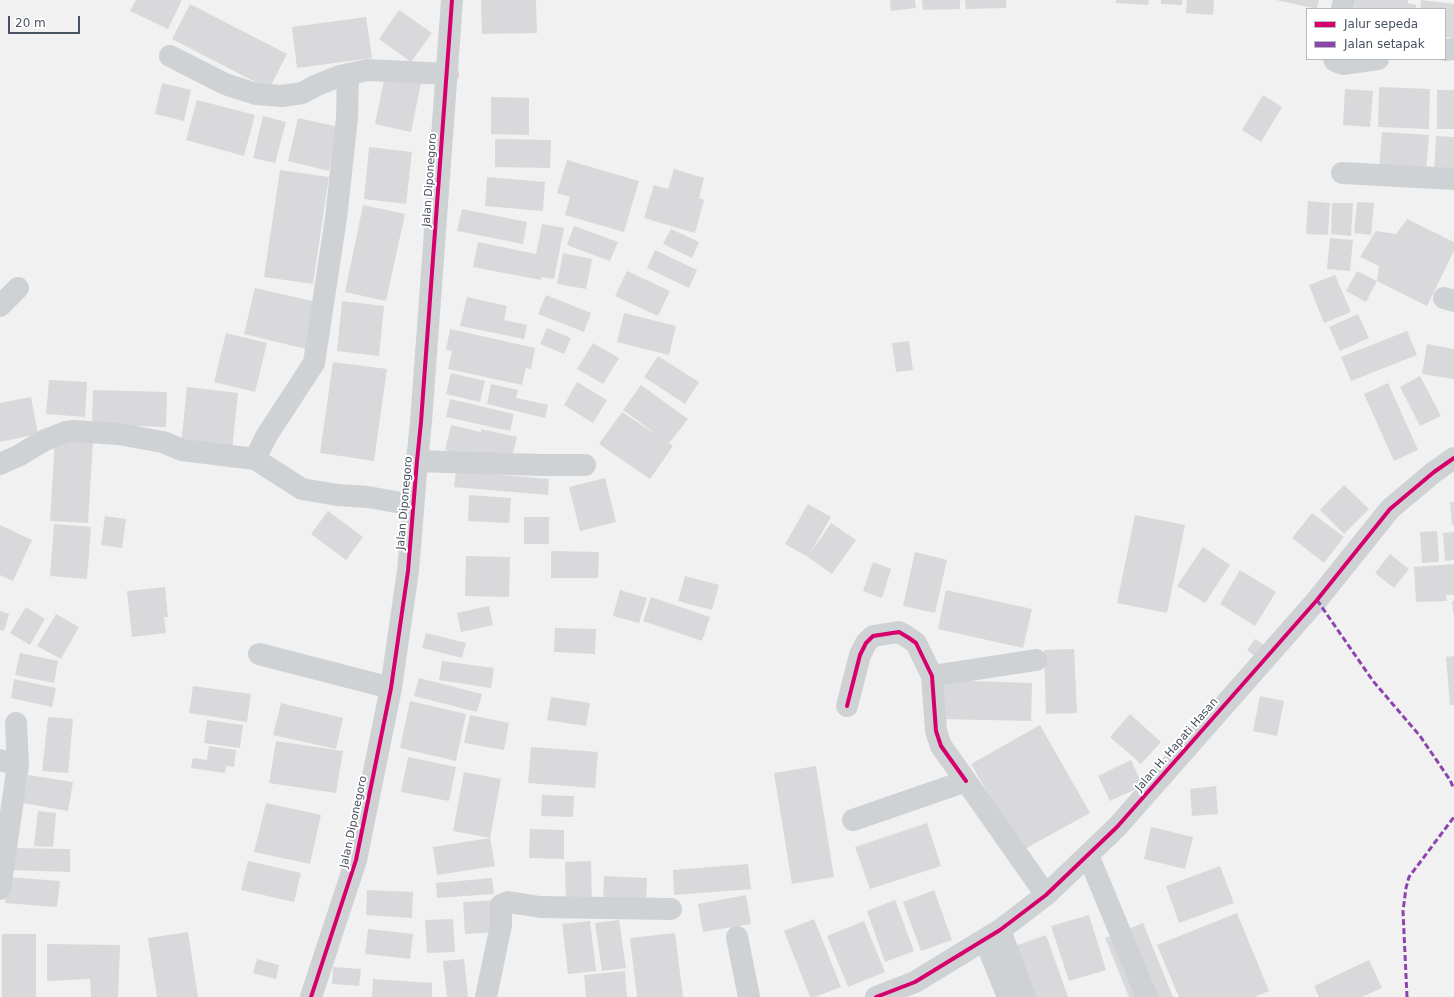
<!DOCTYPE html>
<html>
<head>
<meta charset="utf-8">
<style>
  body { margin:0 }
  #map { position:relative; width:1454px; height:997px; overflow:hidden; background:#f2f1f1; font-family:"DejaVu Sans",sans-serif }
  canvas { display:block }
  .legend { position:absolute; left:1306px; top:8px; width:140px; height:52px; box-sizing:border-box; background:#fff; border:1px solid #b5b9bf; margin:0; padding:5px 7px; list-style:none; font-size:12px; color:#47515f }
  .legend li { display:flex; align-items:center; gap:8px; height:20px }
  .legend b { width:20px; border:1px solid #b5b9bf }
  .scale { position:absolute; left:8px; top:16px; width:72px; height:18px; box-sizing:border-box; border:2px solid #47515f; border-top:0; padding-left:5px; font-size:12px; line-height:14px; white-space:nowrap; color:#47515f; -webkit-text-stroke:3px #fff; paint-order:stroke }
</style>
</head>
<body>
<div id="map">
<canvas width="1454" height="997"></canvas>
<ul class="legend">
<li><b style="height:5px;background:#d6006c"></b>Jalur sepeda</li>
<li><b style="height:5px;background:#8e44ad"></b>Jalan setapak</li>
</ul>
<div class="scale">20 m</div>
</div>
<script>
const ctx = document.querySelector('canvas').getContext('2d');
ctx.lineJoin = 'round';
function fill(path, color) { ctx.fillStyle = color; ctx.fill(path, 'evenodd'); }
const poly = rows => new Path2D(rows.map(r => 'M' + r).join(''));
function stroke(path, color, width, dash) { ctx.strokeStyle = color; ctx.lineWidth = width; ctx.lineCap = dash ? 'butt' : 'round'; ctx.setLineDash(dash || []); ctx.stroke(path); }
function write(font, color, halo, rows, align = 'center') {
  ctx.font = font + ' "DejaVu Sans",sans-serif'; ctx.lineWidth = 4; ctx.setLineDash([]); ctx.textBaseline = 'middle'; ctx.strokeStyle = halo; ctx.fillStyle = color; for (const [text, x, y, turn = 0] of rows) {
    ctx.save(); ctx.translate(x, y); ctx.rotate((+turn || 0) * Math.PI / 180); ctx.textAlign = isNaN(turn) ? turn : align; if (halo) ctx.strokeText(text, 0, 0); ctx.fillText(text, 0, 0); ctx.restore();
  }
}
fill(poly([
  [136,0,182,0,168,29,130,11],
  [481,0,536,0,537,33,482,34],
  [890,0,915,0,916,8,891,11],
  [922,0,960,0,960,9,923,10],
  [965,0,1006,0,1006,8,966,9],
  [1116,0,1149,0,1148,5,1116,3],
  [1161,0,1182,0,1182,5,1161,4],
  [1187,0,1214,0,1213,15,1186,13],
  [1276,0,1319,0,1317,9],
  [1355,0,1408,0,1408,3,1416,5,1416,9,1354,9],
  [1421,0,1454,4,1454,38,1445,37,1445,9,1420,9],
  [190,4,287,54,269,89,172,39],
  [399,10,432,33,411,62,379,39],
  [366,17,372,58,297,68,292,27],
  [385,75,421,83,411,132,375,124],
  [162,83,191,90,184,121,155,114],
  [1379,87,1430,89,1429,129,1378,127],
  [1345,89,1373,91,1370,127,1343,125],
  [1437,90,1454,90,1454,129,1437,129],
  [1263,95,1282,107,1261,142,1242,130],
  [491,97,529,98,529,135,491,134],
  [197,100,255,115,244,156,186,140],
  [263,116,286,122,275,163,253,158],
  [298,118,339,127,329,171,288,161],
  [1382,132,1429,135,1426,172,1379,168],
  [1436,136,1454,137,1454,173,1434,172],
  [495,139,551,140,550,168,495,167],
  [369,147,412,152,406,204,364,199],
  [567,160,639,181,624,232,565,215,570,197,557,193],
  [674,169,704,178,699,198,704,200,695,233,644,218,654,185,668,189],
  [280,170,329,177,313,284,264,277],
  [487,177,545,182,543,211,485,206],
  [1308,201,1330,203,1328,235,1306,234],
  [1357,202,1374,203,1371,235,1354,233],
  [1332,203,1353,203,1351,236,1331,234],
  [363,205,405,214,386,301,345,292],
  [462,209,527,222,523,244,457,231],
  [1407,219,1454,242,1454,251,1427,306,1377,281,1379,266,1360,257,1376,231,1396,234],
  [542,224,564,228,554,279,541,277,541,280,473,267,478,242,536,254],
  [574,226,618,242,610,261,567,245],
  [671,229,699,242,692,258,663,244],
  [1330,238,1353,240,1350,271,1327,269],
  [655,250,697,270,689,288,647,268],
  [563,253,592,259,586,289,557,284],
  [627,271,670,291,658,316,615,296],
  [1357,271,1377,281,1366,302,1346,291],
  [1335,275,1351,312,1324,323,1309,285],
  [255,288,317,302,306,349,244,334],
  [546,295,591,313,584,332,538,314],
  [467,297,507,306,504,320,527,325,524,339,460,326],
  [342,301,384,306,379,356,337,351],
  [624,313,676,326,669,355,617,342],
  [1358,314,1369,338,1340,351,1329,327],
  [547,328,571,338,564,354,540,344],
  [450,329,535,348,531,369,526,368,522,385,448,369,452,351,446,350],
  [1407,331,1417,355,1351,381,1341,357],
  [226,333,267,343,255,392,214,382],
  [909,341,913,370,896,372,892,343],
  [593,343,619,358,603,384,577,369],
  [1427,344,1454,349,1454,379,1422,374],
  [658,356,699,382,685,404,644,377],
  [333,362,387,369,374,461,320,453],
  [451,373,485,381,480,402,446,394],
  [1420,376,1441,416,1420,426,1400,387],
  [49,380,87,382,85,417,46,414],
  [577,382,607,400,593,423,564,405],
  [1388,383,1418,450,1394,461,1364,394],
  [491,384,518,390,516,398,548,405,545,418,487,404],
  [641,385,688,419,669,443,673,446,650,479,599,444,622,412,660,437,623,410],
  [187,387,238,393,232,450,181,445],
  [93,390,167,392,166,427,92,425],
  [31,397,38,434,0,442,0,403],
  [450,399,514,414,510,431,446,417],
  [451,425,481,432,481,429,517,437,511,461,481,458,445,450],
  [55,439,93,442,88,523,50,521],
  [456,471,549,479,548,495,454,487],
  [605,478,616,522,580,531,569,487],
  [1344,485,1369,509,1344,534,1320,510],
  [469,495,511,498,509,523,468,521],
  [1450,502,1454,502,1454,525,1452,525],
  [808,504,831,517,809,555,831,523,856,540,832,574,808,557,785,544],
  [328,511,363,537,346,560,311,534],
  [1312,513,1344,537,1324,563,1292,538],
  [1135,515,1185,525,1167,613,1117,603],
  [105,516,126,519,122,548,101,545],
  [524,517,549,517,549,544,524,544],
  [54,524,91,527,87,579,50,576],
  [0,525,32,540,13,581,0,575],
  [1437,531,1439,562,1422,563,1420,532],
  [1454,532,1454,560,1445,561,1443,533],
  [1203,547,1230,565,1205,603,1177,586],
  [551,551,599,552,598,578,551,578],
  [915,552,947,560,935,613,903,606],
  [1390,554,1409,569,1394,588,1375,573],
  [466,556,510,557,509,597,465,596],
  [873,562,891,569,882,598,863,591],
  [1454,564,1454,595,1446,595,1447,601,1416,602,1414,567],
  [1240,570,1276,592,1255,626,1220,604],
  [685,576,719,585,712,610,678,601],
  [165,587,168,617,164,617,166,633,132,637,127,591],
  [620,590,647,598,639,623,613,616],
  [946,590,1032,609,1023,648,938,629],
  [651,597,710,617,702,641,643,621],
  [1452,601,1454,601,1454,613,1453,613],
  [489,606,493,625,461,632,457,613],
  [26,607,45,619,30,645,10,633],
  [0,611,9,614,4,631,0,630],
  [56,614,79,627,61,659,37,646],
  [555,628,596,629,595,654,554,652],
  [426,633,466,643,462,658,422,648],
  [1255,639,1266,646,1258,658,1247,650],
  [1074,649,1077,713,1046,714,1044,650],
  [20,653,58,661,54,683,15,675],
  [1454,656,1454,705,1450,705,1446,657],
  [442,661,494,668,491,688,439,680],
  [419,678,482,694,477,712,414,696],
  [14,679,56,688,52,707,11,698],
  [942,680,1032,683,1031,721,941,719],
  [193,686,251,694,247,722,189,713],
  [1260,696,1284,701,1277,736,1253,731],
  [551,697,590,703,586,726,547,720],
  [410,701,466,714,456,761,400,748],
  [281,703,343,718,336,749,273,735],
  [1130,714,1161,742,1141,764,1110,737],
  [470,715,509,723,504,750,464,743],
  [48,717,73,719,68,773,42,771],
  [207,720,243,725,240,748,204,743],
  [1040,725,1090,813,1021,851,971,764],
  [276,741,343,751,336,793,269,783],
  [209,746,236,750,234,767,226,766,225,773,191,768,193,758,207,760],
  [531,747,598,752,595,788,528,783],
  [408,757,456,767,449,801,401,792],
  [1131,760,1143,786,1110,801,1098,776],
  [816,766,834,877,792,884,774,773],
  [464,772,501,779,490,838,453,831],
  [28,775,73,782,68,811,23,803],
  [1216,786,1218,814,1192,816,1190,789],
  [542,795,574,796,573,817,541,816],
  [266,803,321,815,310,864,254,852],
  [38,811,56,813,53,847,34,846],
  [927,823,941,866,870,889,855,847],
  [1151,827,1193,837,1185,869,1144,859],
  [530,829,564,830,564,859,529,858],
  [490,838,495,866,437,875,433,847],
  [9,848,70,849,70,872,9,870],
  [248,861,301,873,294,902,241,890],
  [591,861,592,905,566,906,565,862],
  [748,864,751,889,674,895,673,870],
  [1220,866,1234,903,1179,923,1166,886],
  [604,876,647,878,646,906,603,904],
  [7,877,60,881,57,907,5,903],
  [492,878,494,894,437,898,436,883],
  [367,890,413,892,412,918,366,915],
  [934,890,952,940,921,951,903,902],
  [746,895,751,924,703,932,698,904],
  [494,900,496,932,465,934,463,902],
  [895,900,914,951,885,962,867,911],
  [1237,913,1269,991,1255,997,1179,997,1157,945],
  [1089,915,1106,970,1069,981,1051,926],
  [453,919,455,952,427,953,425,920],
  [814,919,841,987,815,997,810,997,784,931],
  [619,920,626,968,602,971,595,923],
  [590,921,596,971,568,974,562,924],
  [864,921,885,972,848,987,827,936],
  [1143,923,1173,997,1129,997,1105,938],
  [368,929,413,934,410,959,365,954],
  [188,932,198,997,157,997,148,938],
  [675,933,683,997,637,997,630,938],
  [2,934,36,934,36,997,2,997],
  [1046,935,1068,997,1029,997,1012,947],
  [47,944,120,945,118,997,91,997,90,979,47,981],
  [257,959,279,965,276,979,253,973],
  [464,959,468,997,447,997,443,961],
  [1369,960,1382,988,1362,997,1319,997,1314,986],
  [333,967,361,969,359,986,332,984],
  [625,971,627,997,586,997,584,975],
  [373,979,432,983,432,997,372,997]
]), '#d9d9db');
stroke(poly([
  [1342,9,1344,0],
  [1445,50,1454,49],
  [170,56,225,84,256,94,282,96,302,93,317,85,340,76,368,70,448,74],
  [1334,59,1335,61,1343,64,1378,59],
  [1342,173,1454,179],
  [1444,298,1454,301],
  [0,306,18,288],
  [255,459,267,435,314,363,336,218,347,118,348,74],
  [417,461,540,465,585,465],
  [0,464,18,456,45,440,66,432,73,431,118,434,163,442,182,450,255,459,302,489,337,495,368,497,413,505],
  [259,654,391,688],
  [932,676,1036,660],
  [847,706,860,655,866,643,873,636,899,632,909,638,916,643,932,676,936,731,941,746,966,781],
  [0,760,18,765],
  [853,820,966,781,1046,895],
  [1088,855,1147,997],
  [0,889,18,765,16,723],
  [1000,930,1025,997],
  [737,937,749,997],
  [985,940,1008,997],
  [311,997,356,860,391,688,408,571,417,461,421,422,452,0],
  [486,997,501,925,501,905,508,902,540,907,671,909],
  [876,997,915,982,1000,930,1046,895,1117,827,1317,600,1390,509,1434,472,1454,458]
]), '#cfd2d5', 22);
stroke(poly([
  [1317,600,1373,681,1420,736,1450,780,1454,789],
  [1407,997,1403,911,1406,888,1409,877,1454,817]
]), '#8e44ad', 3, [6, 3]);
stroke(poly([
  [847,706,860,655,866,643,873,636,899,632,909,638,916,643,932,676,936,731,941,746,966,781],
  [311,997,356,860,391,688,408,571,417,461,421,422,452,0],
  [876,997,915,982,1000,930,1046,895,1117,827,1317,600,1390,509,1434,472,1454,458]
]), '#d6006c', 4);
write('11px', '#47515f', '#fff', [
  ["Jalan Diponegoro",430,180,-86],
  ["Jalan Diponegoro",405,503,-85],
  ["Jalan H. Hapati Hasan",1177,745,-49],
  ["Jalan Diponegoro",354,822,-78]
]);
</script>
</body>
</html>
